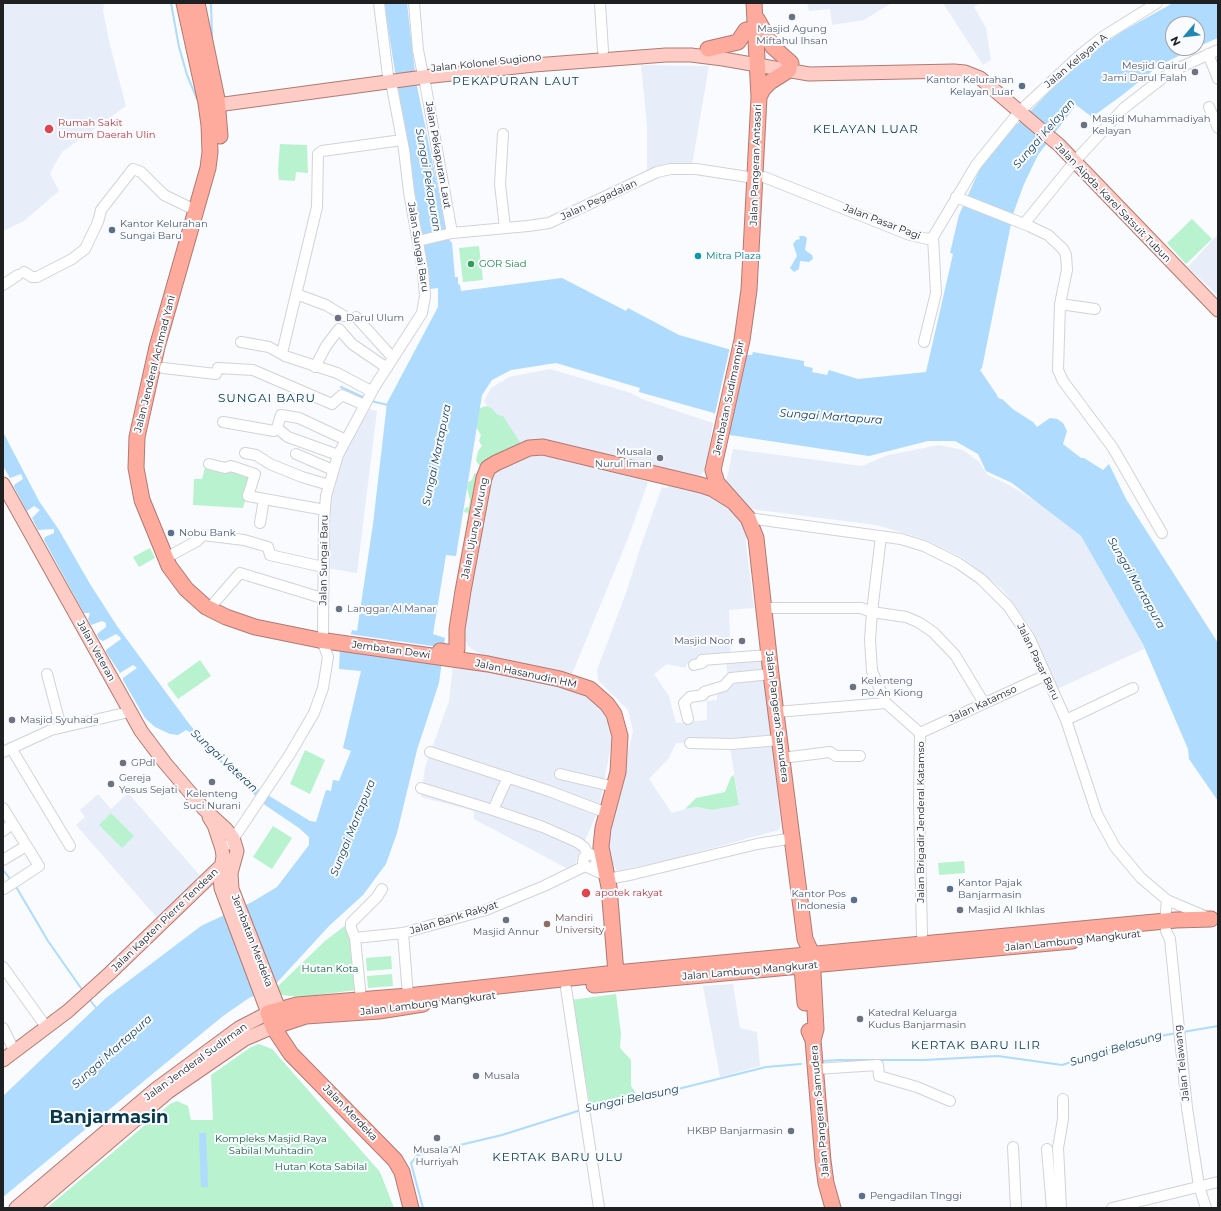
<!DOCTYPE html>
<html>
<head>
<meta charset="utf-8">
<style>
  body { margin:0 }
  #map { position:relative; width:1221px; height:1211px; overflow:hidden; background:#f9fbff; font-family:Montserrat,sans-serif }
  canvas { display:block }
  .frame { position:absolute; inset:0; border:4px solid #1f2021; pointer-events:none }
  .north { position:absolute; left:1165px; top:16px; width:40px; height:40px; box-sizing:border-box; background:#f9fbff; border:1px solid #a2a3a6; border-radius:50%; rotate:242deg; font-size:11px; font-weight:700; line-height:16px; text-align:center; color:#1f2021 }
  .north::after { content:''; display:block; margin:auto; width:14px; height:18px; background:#2287b1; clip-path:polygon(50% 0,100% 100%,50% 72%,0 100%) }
</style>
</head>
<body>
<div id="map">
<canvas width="1221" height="1211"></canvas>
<div class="frame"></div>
<div class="north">N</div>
</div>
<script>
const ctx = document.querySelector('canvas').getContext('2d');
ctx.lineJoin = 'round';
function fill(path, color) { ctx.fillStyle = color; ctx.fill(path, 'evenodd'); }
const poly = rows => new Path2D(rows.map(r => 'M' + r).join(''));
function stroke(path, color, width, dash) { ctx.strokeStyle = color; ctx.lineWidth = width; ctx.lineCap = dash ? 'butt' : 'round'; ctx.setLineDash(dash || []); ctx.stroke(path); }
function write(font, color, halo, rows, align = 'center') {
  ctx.font = font + ' Montserrat,sans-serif'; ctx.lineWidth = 4; ctx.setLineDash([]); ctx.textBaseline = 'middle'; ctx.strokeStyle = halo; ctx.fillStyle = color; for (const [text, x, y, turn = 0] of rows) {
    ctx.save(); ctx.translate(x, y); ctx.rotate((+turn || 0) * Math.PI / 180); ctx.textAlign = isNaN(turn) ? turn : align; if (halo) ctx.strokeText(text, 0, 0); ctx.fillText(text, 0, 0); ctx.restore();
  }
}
fill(poly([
  [3,3,104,3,103,11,110,45,126,106,62,152,50,173,59,191,24,221,3,231],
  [807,3,892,3,864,20,832,25,830,9,809,11],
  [943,3,980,3,974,7,986,28,991,60,983,65],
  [641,65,709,66,692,165,647,170,647,126],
  [1216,236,1218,239,1218,296,1188,267],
  [550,369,631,393,642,399,713,423,706,468,701,475,692,479,515,450,484,401,491,388,509,377],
  [370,409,377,411,357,573,326,568,329,514,337,469,352,438],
  [939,445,963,450,978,461,988,475,1011,486,1040,504,1081,536,1146,648,1057,689,1031,628,1003,590,963,558,921,538,876,525,750,509,726,482,733,449,862,466,888,455],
  [531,452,591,463,648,482,629,536,572,674,481,656,468,646,463,636,474,561,493,472],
  [672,484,721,498,738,514,746,533,746,544,754,608,729,610,731,659,762,656,781,824,779,830,665,861,617,871,612,863,609,847,613,814,633,731,628,710,598,680,597,670,626,593,641,545,662,487,666,488],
  [726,659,728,679,717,691,717,700,707,701,707,720,676,723,669,696,654,674,667,664,685,668,687,664],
  [729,741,739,804,712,810,697,807,685,809,672,813,649,779,669,758,676,743],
  [453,664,583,691,592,697,606,713,613,735,599,808,572,871,474,819,474,811,421,797,425,767,449,701],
  [128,793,203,879,158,919,76,825,85,817,80,810,98,794,111,809],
  [733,984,740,1028,757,1032,760,1066,720,1077,703,986]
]), '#e8eef9');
fill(poly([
  [280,144,307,145,308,173,296,172,295,181,279,180,278,170],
  [1192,219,1212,239,1186,264,1167,243],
  [479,246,483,280,463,282,459,248],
  [486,406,491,408,498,415,503,416,523,447,486,467,480,466,476,461,478,451,482,446,479,441,481,435,474,424,476,413,480,408],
  [206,464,253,474,243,508,193,505,194,479,202,479],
  [482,471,469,526,466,523,469,518,468,513,464,512,465,508,469,507,470,500,467,488,468,482,472,480,474,474],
  [150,548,155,558,139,567,133,557],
  [200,660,211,676,178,699,167,684],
  [305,750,325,760,310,794,290,784],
  [734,775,739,805,712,810,697,807,685,809,696,798,725,792,731,777],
  [111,813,134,836,122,848,99,825],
  [273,826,292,838,272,869,253,857],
  [964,861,965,873,939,875,938,863],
  [346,925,352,940,356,990,300,997,282,995,274,990,325,941],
  [391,956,392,969,367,971,366,958],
  [392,974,393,986,368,988,367,976],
  [616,994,621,1034,620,1048,631,1060,631,1086,636,1093,590,1104,571,1000],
  [259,1044,272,1049,380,1172,394,1208,47,1208,170,1104,177,1101,188,1106,191,1120,213,1120,211,1075,251,1047]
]), '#b8f2cf');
fill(poly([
  [384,3,407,3,416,81,448,238,452,243,455,277,458,277,458,284,460,285,461,291,562,278,626,311,628,308,679,335,749,355,752,355,753,352,804,361,804,366,813,368,812,372,827,375,829,370,858,379,926,372,953,254,950,253,959,215,983,162,1006,132,1021,121,1064,76,1096,49,1123,31,1173,3,1218,3,1218,38,1197,47,1197,24,1173,24,1173,48,1195,48,1160,65,1121,96,1092,117,1076,105,1038,155,1024,184,1013,214,982,368,980,370,997,395,997,396,1000,399,1002,399,1014,410,1033,422,1037,427,1050,418,1057,419,1063,423,1067,431,1063,444,1081,458,1084,458,1103,470,1109,464,1126,499,1218,643,1218,801,1189,759,1188,749,1143,644,1081,536,1012,483,986,471,978,454,955,441,928,441,869,456,730,435,714,413,639,392,640,388,556,363,511,370,492,380,482,395,456,556,446,555,433,634,445,638,439,683,417,750,397,833,386,864,363,895,329,926,272,988,249,998,223,1016,3,1197,3,1096,106,998,201,926,252,902,277,887,309,845,309,837,299,828,265,805,188,731,186,730,178,735,170,734,155,727,145,718,123,680,123,678,137,668,133,665,120,673,106,652,106,650,121,639,120,637,116,634,103,641,99,639,97,634,106,627,106,623,102,621,91,625,88,619,90,613,84,613,44,540,45,537,54,533,54,529,38,530,32,518,40,510,34,506,27,511,14,487,14,485,23,479,21,474,10,478,3,466,3,432,39,501,59,530,90,584,117,626,190,725,224,763,245,781,310,821,316,822,326,790,331,791,333,780,339,781,351,751,343,748,361,671,339,669,340,649,347,649,352,630,357,631,373,524,387,403,438,307,438,288,430,289],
  [799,236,804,236,807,238,805,250,812,255,813,259,809,262,800,261,799,269,794,272,790,268,797,256,793,244,796,240,800,239],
  [199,1133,206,1133,208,1187,201,1187]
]), '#aedbfe');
fill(poly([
  [730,347,745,352,726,433,714,418],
  [349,634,446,648,445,660,346,645]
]), '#f9fbff');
stroke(poly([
  [171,3,179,47,187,75,197,99],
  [211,3,212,38],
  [341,387,365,398],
  [371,401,388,405],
  [3,870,11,880],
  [15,885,48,941,83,991],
  [89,999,97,1009],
  [1183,1032,1218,1026],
  [822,1061,840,1060,924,1060,998,1056,1062,1065,1143,1039,1177,1033],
  [587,1108,682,1088,766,1067,801,1064],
  [423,1208,411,1163,418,1155,502,1135,581,1110]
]), '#aedbfe', 2);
const minor = poly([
  [379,3,388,76],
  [414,3,418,50,422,70],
  [600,3,603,51],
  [1208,54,1218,79],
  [424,77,452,233],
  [1209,107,1218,128],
  [503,134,500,184,505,228],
  [756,177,764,177,910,235,928,239,933,237,976,165,1019,112,1080,55,1104,36,1157,3],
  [956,197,1029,226,1048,235,1063,249,1066,255,1067,270,1060,304,1058,370,1063,381,1113,448,1162,533],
  [1024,224,1075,161,1124,108,1164,77,1181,67,1218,50],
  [418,241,452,233,528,226,549,223,657,172,671,169,696,169,748,177],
  [24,272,32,277,37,277,72,259,85,249,98,222,101,210,133,169,141,172,164,195,195,210],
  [3,285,18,275],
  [296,294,326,305,344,316],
  [1060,304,1095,309],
  [356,317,393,358],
  [241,342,269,347,285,356,337,373,371,391],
  [924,342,936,293,933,237],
  [282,353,317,207,318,154,322,151,402,140],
  [315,367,326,346,339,329,352,344,387,368],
  [163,368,216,374,218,368,253,370,332,404,342,395,364,405],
  [223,422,274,431,277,428,281,415,299,418,346,440],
  [277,428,288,437,338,455],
  [245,453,256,455,270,464,302,477,329,485],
  [296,454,333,470],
  [209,464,225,468,231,466,255,474,248,496,325,510],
  [748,518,901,539,924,546,958,563,981,579,1008,606,1029,637,1066,720,1097,814,1115,847,1141,878,1167,900,1207,917],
  [260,523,264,499],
  [881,536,872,612,870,640,872,671,886,703,920,733,919,801,922,935],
  [173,554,197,541,203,535,244,540,268,547,270,555,323,567],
  [214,603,240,573,322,598],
  [763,608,861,608,872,612,906,617,918,622,933,632,955,655,984,703],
  [323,633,324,519,326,496,338,455,375,386,422,313,425,296,423,271,409,192,404,150,391,82],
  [694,665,702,663,702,660,769,655],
  [47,674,61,727],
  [776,712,886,703],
  [688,719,684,703,690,697,703,695,704,692,724,686,731,678,771,674],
  [1066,720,1133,688],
  [920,733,1046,675],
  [690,743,732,744,779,740],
  [11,748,70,846],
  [3,752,51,730,129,712],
  [430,752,549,791,607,813],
  [782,758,830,752,836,756,860,756],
  [560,774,615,787],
  [421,788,493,810,543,827,577,842,584,847,588,854],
  [3,808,39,866,4,889],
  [493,810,508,777],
  [3,831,12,824],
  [230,844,290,754,314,713,323,688,328,657,323,643,319,640],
  [3,860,26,846],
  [591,868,595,866,597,860,594,855,590,854,584,857,583,862,585,866,607,876],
  [608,879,634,874,757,844,793,838],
  [382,889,377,897,351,923,351,928,355,938,403,933],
  [1167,900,1165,922,1166,931,1170,939,1187,1108,1199,1186,1206,1208],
  [355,938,361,999],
  [3,967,47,1028],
  [566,988,599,1208],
  [408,996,403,933,486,910,544,886,585,866],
  [3,1028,15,1052],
  [816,1069,878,1065,879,1076,917,1087,950,1101],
  [1013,1147,1016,1208],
  [1047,1149,1052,1208],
  [1061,1208,1058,1148,1063,1119,1063,1099],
  [1112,1208,1218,1182]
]);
const major = poly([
  [210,101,217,105,424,77,534,65,666,55,691,55,723,59,809,74,954,71,965,72,980,78,1059,145,1218,310],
  [3,484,141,731,165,763,204,809,226,829,233,838,237,851,231,873,232,889,279,1009],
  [3,1060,68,1011,110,973,222,865],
  [16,1208,156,1089,239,1028,268,1013,221,888,220,877,223,856,222,849,214,825,209,817],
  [32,1208,168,1092,245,1039,273,1027]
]);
const highway = poly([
  [184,3,206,103,209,125,210,152,208,168,157,347,137,437,136,468,142,500,169,566,186,589,206,607,226,617,255,627,319,640,488,664,560,679,590,689,607,704,614,714,620,736,618,772,603,828,601,847,609,887,616,973],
  [197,3,217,99,220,136],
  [754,3,759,97,749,290,742,340,713,470,717,483,748,518,756,538,771,674,805,939,812,954,816,1029,813,1040],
  [757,19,773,47,791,63],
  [708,49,738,42,746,30],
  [759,97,763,89,770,82,789,70],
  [440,651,452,653,457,649,457,629,463,591,484,478,488,468,496,463,529,448,543,447,701,485,713,489,734,502],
  [801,957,805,1003],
  [594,985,1072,941],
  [273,1027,306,1016,379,1011,423,1004],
  [809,1031,813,1040,823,1161,826,1183,833,1208],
  [411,1208,402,1172,395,1160,291,1054,273,1027,268,1013,297,1005,408,996,616,973,1176,920,1211,919]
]);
stroke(minor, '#d1d3d7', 12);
stroke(major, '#b07a72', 15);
stroke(highway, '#b07a72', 17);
stroke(minor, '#fff', 10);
stroke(major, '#feccc4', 13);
stroke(highway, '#feaa9d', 15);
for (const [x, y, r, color] of [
  [792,17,4,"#6b7280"],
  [1195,72,4,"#6b7280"],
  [1022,86,4,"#5c6f8a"],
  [1084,125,4,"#6b7280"],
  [49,129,5,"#e0444e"],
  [112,230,4,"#5c6f8a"],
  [698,256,4,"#0f9aa8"],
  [471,264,4,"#2e9e5b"],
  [338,318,4,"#6b7280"],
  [660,458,4,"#6b7280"],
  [171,533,4,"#5c6f8a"],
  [339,609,4,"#6b7280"],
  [742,641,4,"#6b7280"],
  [853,687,4,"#6b7280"],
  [12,720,4,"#6b7280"],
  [123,763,4,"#6b7280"],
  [212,782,4,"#6b7280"],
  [111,784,4,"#6b7280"],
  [950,889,4,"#5c6f8a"],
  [586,893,5,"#e0444e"],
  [854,900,4,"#5c6f8a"],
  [960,910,4,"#6b7280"],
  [506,920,4,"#6b7280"],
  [547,924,4,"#8d6e63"],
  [860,1019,4,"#6b7280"],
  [476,1076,4,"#6b7280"],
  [791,1131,4,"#6b7280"],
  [437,1138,4,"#6b7280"],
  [862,1196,4,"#5c6f8a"]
]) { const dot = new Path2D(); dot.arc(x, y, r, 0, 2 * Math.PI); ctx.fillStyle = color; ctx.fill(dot); stroke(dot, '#f9fbff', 1.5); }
write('10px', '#5b616d', '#f9fbff', [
  ["Masjid Agung",792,29,"center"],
  ["Miftahul Ihsan",792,41,"center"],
  ["Mesjid Gairul",1187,66,"right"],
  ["Jami Darul Falah",1187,78,"right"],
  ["Masjid Muhammadiyah",1092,119],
  ["Kelayan",1092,131],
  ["Darul Ulum",346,318],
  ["Musala",652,452,"right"],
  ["Nurul Iman",652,464,"right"],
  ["Langgar Al Manar",347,609],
  ["Masjid Noor",734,641,"right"],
  ["Kelenteng",861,681],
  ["Po An Kiong",861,693],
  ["Masjid Syuhada",20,720],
  ["GPdI",131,763],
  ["Gereja",119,778],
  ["Yesus Sejati",119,790],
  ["Kelenteng",212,794,"center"],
  ["Suci Nurani",212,806,"center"],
  ["Masjid Al Ikhlas",968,910],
  ["Masjid Annur",506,932,"center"],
  ["Katedral Keluarga",868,1013],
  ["Kudus Banjarmasin",868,1025],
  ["Musala",484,1076],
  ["HKBP Banjarmasin",783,1131,"right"],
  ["Musala Al",437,1150,"center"],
  ["Hurriyah",437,1162,"center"]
], 'left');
write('10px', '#1f2021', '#f9fbff', [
  ["Jalan Kelayan A",1076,61,-40],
  ["Jalan Kolonel Sugiono",486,63,-6],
  ["Jalan Pekapuran Laut",438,155,80],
  ["Jalan Pangeran Antasari",756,165,-88],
  ["Jalan Pegadaian",599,200,-25],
  ["Jalan Aipda. Karel Satsuit Tubun",1113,203,46],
  ["Jalan Pasar Pagi",882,222,21],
  ["Jalan Sungai Baru",418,247,81],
  ["Jalan Jenderal Achmad Yani",155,364,-76],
  ["Jembatan Sudimampir",729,398,-78],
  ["Jalan Ujung Murung",475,528,-79],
  ["Jalan Sungai Baru",324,560,-89],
  ["Jembatan Dewi",391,650,8],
  ["Jalan Veteran",96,651,61],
  ["Jalan Pasar Baru",1038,662,64],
  ["Jalan Hasanudin HM",526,674,12],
  ["Jalan Katamso",983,704,-25],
  ["Jalan Pangeran Samudera",777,717,83],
  ["Jalan Brigadir Jenderal Katamso",921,822,-90],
  ["Jalan Bank Rakyat",454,918,-17],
  ["Jalan Kapten Pierre Tendean",165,920,-44],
  ["Jembatan Merdeka",252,941,69],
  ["Jalan Lambung Mangkurat",1073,941,-6],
  ["Jalan Lambung Mangkurat",750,971,-5],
  ["Jalan Lambung Mangkurat",428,1004,-7],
  ["Jalan Jenderal Sudirman",196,1062,-36],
  ["Jalan Telawang",1182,1063,-96],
  ["Jalan Pangeran Samudera",820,1111,-95],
  ["Jalan Merdeka",350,1113,46]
]);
write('10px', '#4e5e75', '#f9fbff', [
  ["Kantor Kelurahan",1014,80,"right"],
  ["Kelayan Luar",1014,92,"right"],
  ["Kantor Kelurahan",120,224],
  ["Sungai Baru",120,236],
  ["Nobu Bank",179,533],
  ["Kantor Pajak",958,883],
  ["Banjarmasin",958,895],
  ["Kantor Pos",846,894,"right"],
  ["Indonesia",846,906,"right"],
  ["Pengadilan TInggi",870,1196]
], 'left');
write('10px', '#be3a42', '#f9fbff', [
  ["Rumah Sakit",58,123],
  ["Umum Daerah Ulin",58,135],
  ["apotek rakyat",595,893]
], 'left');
write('10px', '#0d838f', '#f9fbff', [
  ["Mitra Plaza",706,256]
], 'left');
write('10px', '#27864d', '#f9fbff', [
  ["GOR Siad",479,264]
], 'left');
write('10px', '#785e54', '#f9fbff', [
  ["Mandiri",555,918],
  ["University",555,930]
], 'left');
write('10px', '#1a623f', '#f9fbff', [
  ["Hutan Kota",330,969],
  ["Kompleks Masjid Raya",271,1139],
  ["Sabilal Muhtadin",271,1151],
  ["Hutan Kota Sabilal",321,1167]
]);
write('italic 11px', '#184360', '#f9fbff', [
  ["Sungai Kelayan",1044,134,-49],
  ["Sungai Pekapuran",428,180,80],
  ["Sungai Martapura",831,417,4],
  ["Sungai Martapura",437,455,-78],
  ["Sungai Martapura",1136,583,60],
  ["Sungai Veteran",224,761,43],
  ["Sungai Martapura",353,828,-68],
  ["Sungai Belasung",1116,1049,-17],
  ["Sungai Martapura",112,1052,-42],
  ["Sungai Belasung",632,1099,-12]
]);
ctx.letterSpacing = '1px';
write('12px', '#08394d', '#f9fbff', [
  ["PEKAPURAN LAUT",516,81],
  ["KELAYAN LUAR",866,129],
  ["SUNGAI BARU",267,398],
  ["KERTAK BARU ILIR",976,1045],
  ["KERTAK BARU ULU",558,1157]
]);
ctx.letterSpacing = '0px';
write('bold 18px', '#08394d', '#f9fbff', [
  ["Banjarmasin",109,1118]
]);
</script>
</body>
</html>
